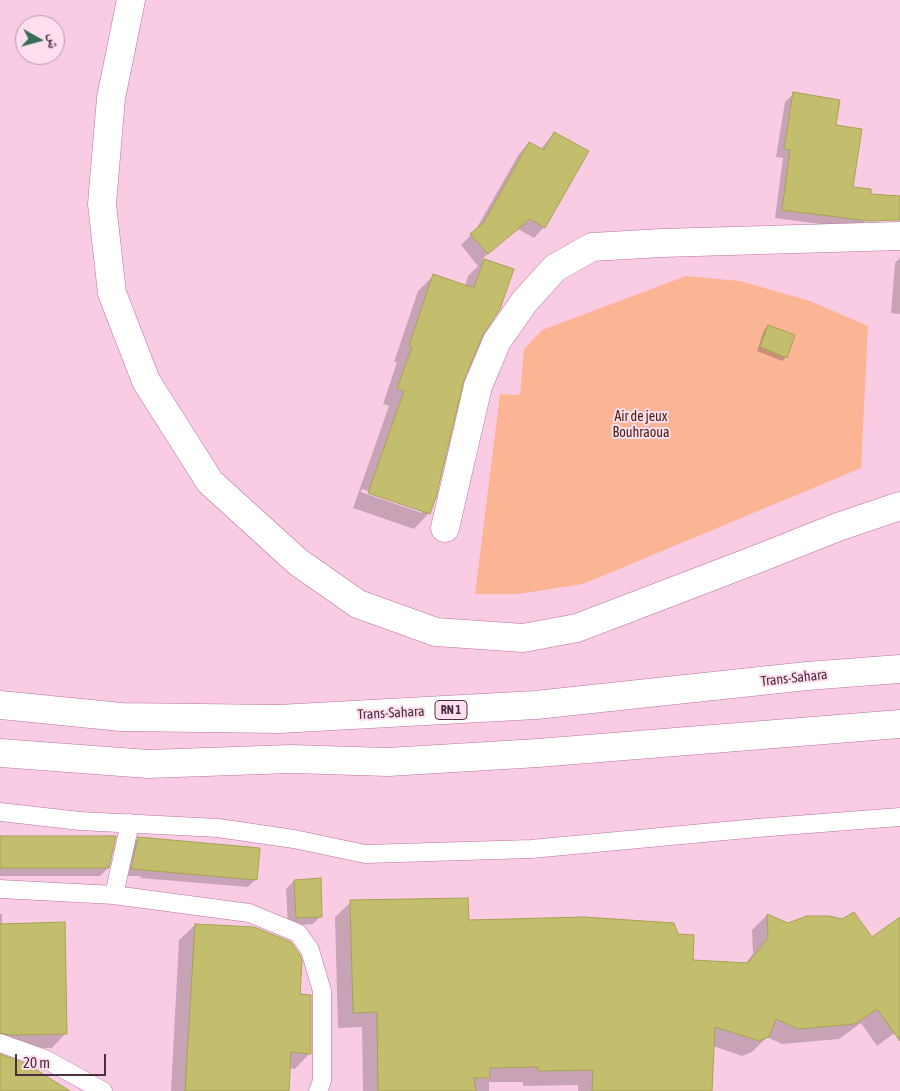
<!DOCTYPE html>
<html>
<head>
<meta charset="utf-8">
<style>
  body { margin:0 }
  #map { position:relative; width:900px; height:1091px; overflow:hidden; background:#facce4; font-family:"Asap Condensed","Noto Naskh Arabic",sans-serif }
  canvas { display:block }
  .north { position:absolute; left:15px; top:15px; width:50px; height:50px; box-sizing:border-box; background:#fedeef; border:1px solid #b697a8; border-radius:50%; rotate:97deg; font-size:14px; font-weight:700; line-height:20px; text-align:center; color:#4b2d3e }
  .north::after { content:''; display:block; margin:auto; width:18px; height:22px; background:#346e57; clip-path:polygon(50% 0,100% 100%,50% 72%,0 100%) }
  .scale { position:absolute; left:15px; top:1054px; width:91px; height:22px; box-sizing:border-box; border:2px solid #4b2d3e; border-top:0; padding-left:6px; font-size:15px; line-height:18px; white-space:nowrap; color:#4b2d3e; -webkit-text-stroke:4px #fedeef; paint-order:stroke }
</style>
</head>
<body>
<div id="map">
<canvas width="900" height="1091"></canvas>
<div class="north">ش</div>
<div class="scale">20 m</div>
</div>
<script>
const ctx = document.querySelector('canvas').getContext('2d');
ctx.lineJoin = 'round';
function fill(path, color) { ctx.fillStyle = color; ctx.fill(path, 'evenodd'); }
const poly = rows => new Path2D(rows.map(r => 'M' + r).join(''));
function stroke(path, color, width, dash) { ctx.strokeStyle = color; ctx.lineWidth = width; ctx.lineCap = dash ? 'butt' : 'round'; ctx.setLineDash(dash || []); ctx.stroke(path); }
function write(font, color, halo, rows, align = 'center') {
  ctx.font = font + ' "Asap Condensed",sans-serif'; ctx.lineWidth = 4; ctx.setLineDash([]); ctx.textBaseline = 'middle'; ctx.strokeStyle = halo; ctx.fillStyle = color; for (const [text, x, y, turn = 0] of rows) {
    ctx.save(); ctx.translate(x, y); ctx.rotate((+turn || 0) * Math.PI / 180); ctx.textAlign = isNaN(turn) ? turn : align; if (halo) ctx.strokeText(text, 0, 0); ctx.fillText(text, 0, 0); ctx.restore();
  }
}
fill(poly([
  [686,276,740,281,810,301,868,326,861,468,583,584,518,594,475,594,500,394,520,395,524,349,542,330]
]), '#fbb494');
fill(poly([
  [793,94,835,126,852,188,866,220,858,229,775,218,783,158,776,157,785,102],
  [554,133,544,227,534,238,518,229,482,259,512,270,482,334,462,380,429,513,414,529,353,508,389,406,383,404,397,362,394,362,418,291,434,275,465,286,468,276,478,266,461,245,475,231,519,154,529,143,541,149],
  [362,489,422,510,422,513,361,492],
  [900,258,900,314,891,313,895,263],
  [768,326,786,357,782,361,757,351,764,330],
  [0,838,108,868,100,876,0,876],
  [138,838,256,879,248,887,140,878,141,876,123,876,130,847],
  [294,881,321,916,313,924,288,926,286,889],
  [351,902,467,921,677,935,692,961,745,964,753,954,752,930,767,915,788,925,872,939,900,919,900,1029,877,1046,861,1023,839,1039,782,1044,767,1037,752,1052,742,1056,713,1046,710,1091,578,1091,578,1085,523,1086,523,1082,489,1082,489,1091,363,1091,362,1027,338,1028,335,917],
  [0,914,2,914,2,925,65,1034,52,1048,0,1048],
  [195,925,299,996,310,1053,295,1069,289,1068,288,1091,171,1091,179,940]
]), '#0003');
const building = poly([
  [793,92,840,100,836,125,862,129,853,187,871,189,871,194,900,196,900,220,869,221,782,210,790,150,784,149,793,92],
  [554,132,589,151,545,228,530,219,488,254,470,234,484,222,529,142,544,150,554,132],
  [484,259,514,269,500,309,483,335,464,380,436,497,430,514,368,493,404,391,397,388,412,347,409,346,433,274,474,288,484,259],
  [768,325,795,335,787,358,760,347,768,325],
  [0,836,116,836,109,868,0,868,0,836],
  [138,837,260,848,257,880,131,869,138,837],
  [321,878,322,917,296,918,294,880,321,878],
  [468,898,469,920,584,917,674,923,678,934,694,935,693,960,748,963,768,938,767,914,788,923,807,916,829,916,842,919,854,912,872,937,900,917,900,1041,877,1009,855,1024,798,1029,776,1019,769,1037,759,1041,715,1027,712,1091,592,1091,593,1070,538,1071,538,1067,490,1068,490,1078,474,1078,476,1091,378,1091,377,1012,353,1013,350,900,468,898],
  [65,922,67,1034,10,1035,0,1033,0,924,65,922],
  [195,924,254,927,291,942,300,955,302,961,300,994,311,995,311,1054,291,1052,289,1091,185,1091,195,924],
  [0,1054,27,1064,70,1091,0,1091,0,1054]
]);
fill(building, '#c3be6e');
stroke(building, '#a7a252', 1);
const lane = poly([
  [0,812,80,821,218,828,294,839,365,854,531,849,757,828,900,817],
  [0,889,114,895,130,823],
  [114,895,249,913,298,933,310,950,322,991,322,1081,318,1091],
  [0,1043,45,1059,103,1091]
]);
const street = poly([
  [445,528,478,386,497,341,525,301,555,268,592,247,662,243,900,236]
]);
const secondary = poly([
  [131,0,111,98,102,204,112,293,146,381,210,482,298,562,358,604,436,632,523,638,577,628,760,558,838,527,900,506]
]);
const highway = poly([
  [0,705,121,717,279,719,536,705,807,676,900,669],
  [0,753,148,764,291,759,388,762,538,753,900,724]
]);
stroke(lane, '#b9729a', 19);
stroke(street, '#b9729a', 29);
stroke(secondary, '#b9729a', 29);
stroke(highway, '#b9729a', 29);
stroke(lane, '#fff', 18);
stroke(street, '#fff', 28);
stroke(secondary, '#fff', 28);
stroke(highway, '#fff', 28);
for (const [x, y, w] of [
  [451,710,32]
]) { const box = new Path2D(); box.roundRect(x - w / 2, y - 9.5, w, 19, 4); ctx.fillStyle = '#fedeef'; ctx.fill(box); stroke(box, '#4b2d3e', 1); }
write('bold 12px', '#4b2d3e', null, [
  ["RN 1",451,710]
]);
write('14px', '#492413', '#fedeef', [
  ["Air de jeux",641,417],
  ["Bouhraoua",641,433]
]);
write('14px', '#4b2d3e', '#fedeef', [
  ["Trans-Sahara",794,678,-6],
  ["Trans-Sahara",391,713,-3]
]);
</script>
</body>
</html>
